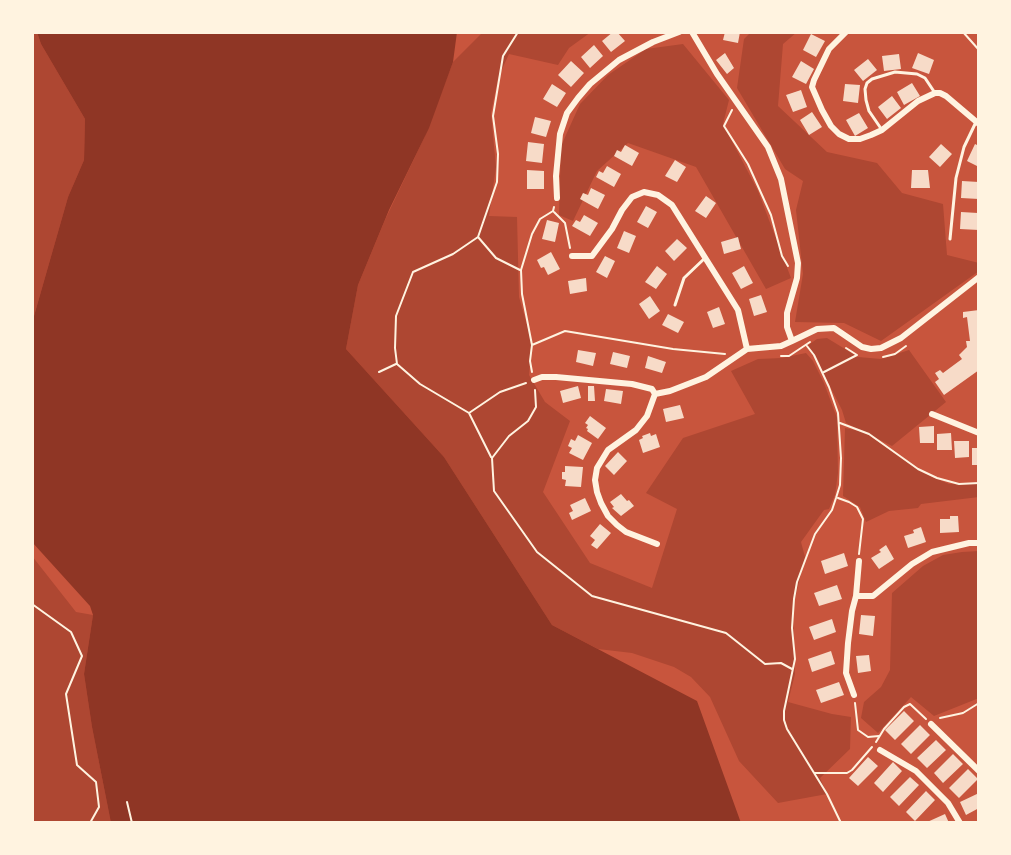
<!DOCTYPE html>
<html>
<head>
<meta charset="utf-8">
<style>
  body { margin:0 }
  #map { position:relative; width:1011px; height:855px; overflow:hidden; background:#c8553d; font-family:"Asap Condensed",sans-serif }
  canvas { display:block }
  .frame { position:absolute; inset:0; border:34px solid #fff3e0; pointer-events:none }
</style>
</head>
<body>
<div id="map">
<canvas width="1011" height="855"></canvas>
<div class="frame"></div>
</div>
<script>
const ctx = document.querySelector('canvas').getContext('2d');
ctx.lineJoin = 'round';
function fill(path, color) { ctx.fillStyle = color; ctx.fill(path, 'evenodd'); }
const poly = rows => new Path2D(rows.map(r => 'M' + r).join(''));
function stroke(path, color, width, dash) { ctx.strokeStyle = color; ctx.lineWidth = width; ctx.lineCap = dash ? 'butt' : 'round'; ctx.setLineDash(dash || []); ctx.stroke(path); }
fill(poly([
  [32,32,37,32,41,44,85,119,84,160,68,197,32,323],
  [483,32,591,32,569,48,558,65,509,54,498,78,491,113,496,167,489,216,517,217,519,297,532,342,529,375,545,402,570,421,543,492,590,563,652,588,677,509,646,493,683,438,755,414,731,371,758,359,782,358,806,353,813,361,824,383,837,418,838,473,835,495,829,509,824,510,801,542,805,557,793,607,795,674,788,702,832,714,851,717,850,749,820,778,827,794,778,803,739,761,710,697,691,677,674,667,632,653,598,649,552,625,444,457,346,349,358,285,385,220,424,138,453,62],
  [751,32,797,32,783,44,778,106,827,152,877,163,902,193,943,204,947,255,979,263,979,271,881,341,844,323,795,322,803,274,796,210,803,181,785,169,737,88,744,39],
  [683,44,729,100,723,124,758,191,791,278,766,289,696,167,628,143,597,171,573,221,559,215,561,146,580,104,608,75,646,49],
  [827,338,858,357,881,359,909,350,946,402,892,446,846,423,842,410,814,355,807,346,817,339],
  [845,428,864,432,924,473,949,484,979,483,979,497,921,504,918,508,889,511,866,522,860,507,843,496],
  [979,551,979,698,934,716,911,697,878,733,861,718,864,702,881,687,890,670,892,593,923,566,943,555,962,552],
  [32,556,76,612,93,615,84,674,92,727,111,823,32,823]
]), '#ae4732');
fill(poly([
  [37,32,457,32,453,62,429,128,389,210,358,285,346,349,444,457,552,625,697,701,741,823,111,823,92,727,84,674,93,615,90,606,32,542,32,323,68,197,84,160,85,119,41,44]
]), '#8f3625');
fill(poly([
  [613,32,617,32,625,41,611,52,602,41],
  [725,32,740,32,738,43,723,40],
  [811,34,825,41,816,57,803,50],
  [594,45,603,56,590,68,581,57],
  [725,53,734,68,727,74,716,60],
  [918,53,934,60,929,74,912,68],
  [899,54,901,69,884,71,882,56],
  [868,59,877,70,863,81,854,70],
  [571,61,584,73,571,87,558,75],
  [801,61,814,69,806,84,792,77],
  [912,83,920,96,904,105,897,92],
  [552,84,566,93,557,107,543,99],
  [845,84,860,85,858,103,843,101],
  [801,90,807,107,793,112,786,95],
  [892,96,901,108,887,119,878,107],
  [812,112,822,127,809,135,800,120],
  [859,113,868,128,855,136,846,120],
  [535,117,551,121,546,137,531,133],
  [528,142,544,144,542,163,526,161],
  [941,144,952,154,940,167,929,157],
  [975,144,979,146,979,167,967,161],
  [625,145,639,153,632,166,614,156,617,150,621,152],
  [675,160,686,167,677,182,665,176],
  [607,166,621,174,614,187,596,177,599,171,603,173],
  [527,170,544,171,544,189,527,189],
  [912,170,928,170,930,188,911,188],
  [962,181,979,182,979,199,961,198],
  [591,188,605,195,598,209,580,199,583,193,588,195],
  [706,196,716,203,706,218,695,211],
  [646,206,657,212,648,228,637,222],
  [961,212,978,213,979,230,960,229],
  [584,215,598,223,590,236,572,226,576,220,580,222],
  [547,220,559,223,555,242,542,239],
  [624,231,636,236,629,253,617,248],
  [738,237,741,249,724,254,721,242],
  [677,239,687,248,674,261,665,251],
  [551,252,560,269,548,275,544,267,541,268,537,260],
  [605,256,615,261,607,278,596,272],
  [657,266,667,274,656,289,645,282],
  [744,266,753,283,741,289,732,273],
  [586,278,587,291,570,294,568,281],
  [761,295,767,312,754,316,749,299],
  [650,296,660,311,649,319,639,304],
  [719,307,725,324,713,328,707,312],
  [979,310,979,370,944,395,935,382,939,379,935,373,940,370,943,373,962,359,959,355,967,347,966,341,970,341,967,317,963,318,963,312],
  [668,314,684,322,678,333,662,325],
  [578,350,596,353,593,366,576,362],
  [613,352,630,356,627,368,610,364],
  [648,356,666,362,662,373,645,368],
  [578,386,581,398,563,403,560,391],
  [588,386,594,386,595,401,588,401],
  [606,389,623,391,621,404,604,401],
  [680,405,684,418,666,422,663,409],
  [590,416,606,428,598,439,587,431,588,429,586,428,588,425,585,423],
  [934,426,934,443,920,443,919,427],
  [650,433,651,436,656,434,660,447,643,453,639,440,643,438,642,436],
  [951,433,952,450,937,450,937,434],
  [578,435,592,443,583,460,569,453,572,448,568,446,571,439,575,441],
  [954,441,969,441,969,457,955,458],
  [972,448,979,448,979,465,972,465],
  [618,452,627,461,614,475,605,466],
  [565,466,583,467,581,487,565,486,566,480,562,479,562,472,565,472],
  [621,494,627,501,629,500,634,506,621,516,612,508,614,507,610,502],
  [585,498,591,511,572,520,569,513,573,511,570,505],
  [950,516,958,516,959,532,940,533,940,519,950,519],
  [600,524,611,533,597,549,591,545,595,540,590,536],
  [921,527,926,542,908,548,904,536,914,533,913,530],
  [886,545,894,559,879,569,871,558,881,552,879,550],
  [844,553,848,566,825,574,821,561],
  [837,585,842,599,819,606,814,593],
  [861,615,875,616,873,636,859,634],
  [832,619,836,632,814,640,809,627],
  [831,651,835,664,812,672,808,659],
  [869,655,871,671,858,673,856,656],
  [839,682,844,695,821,703,816,690],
  [904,711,914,721,895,740,885,730],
  [920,725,930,735,911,754,901,744],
  [936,740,946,750,927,768,917,758],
  [953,754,963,764,943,783,934,773],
  [868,757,878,766,858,786,849,778],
  [893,762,902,771,883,792,874,783],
  [968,769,978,779,959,798,949,788],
  [910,777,919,785,899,806,890,797],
  [926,791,935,800,915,821,906,812],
  [979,793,979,808,966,815,960,802],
  [945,814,949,823,925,823]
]), '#f7dbc8');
stroke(poly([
  [518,32,503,56,493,116,498,154,497,182,478,237,496,258,520,270],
  [963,32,979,50],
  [732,110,724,126,748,164,771,215,782,256,788,266],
  [554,212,565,223,570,248],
  [478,237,453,254,413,272,396,316,395,348,397,364,420,384,469,413,491,457],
  [532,345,565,331,673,349,725,354],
  [807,346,814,355,829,387,838,413,841,458,840,485,836,498,832,510,815,534,797,582,794,599,792,628,795,659,784,711,784,720,787,729,827,794,841,823],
  [846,348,857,355],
  [781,356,789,356,810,342],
  [883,357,895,354,906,346],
  [379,372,396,364],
  [532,372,530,361,532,345,522,294,521,270,532,234,540,219,553,211,554,207],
  [824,372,857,355],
  [535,390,536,407,528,421,509,436,492,458,494,491,537,552,592,596,726,633,765,664,781,663,792,669],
  [469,413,500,392,526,383],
  [840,423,869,434,918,469,937,478,959,484,979,483],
  [838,498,849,502,857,507,863,519,859,554],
  [32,604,71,632,82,656,66,694,77,765,96,782,99,807,90,823],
  [855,703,858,730,868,737,879,736],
  [940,718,963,713,979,703],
  [876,742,884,729,904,707,910,704,926,719],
  [814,773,847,773,852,770,872,747],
  [127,802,132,823]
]), '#fff3e0', 2);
stroke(poly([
  [882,130,869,111,866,100,865,89,867,83,872,79,895,72,917,74,925,78,935,93],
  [950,239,956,178,964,147,976,122],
  [675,305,684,278,705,258]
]), '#fff3e0', 3);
stroke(poly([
  [692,32,717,74,768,147,781,179,798,263,797,278,787,313,787,327,792,341,817,329,834,328,862,347,871,349,881,348,901,338,979,277],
  [846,32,829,49,814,80,812,87,822,110,831,126,839,134,849,139,860,139,871,135,882,130,918,101,935,93,940,93,946,96,979,124],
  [557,198,556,176,560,134,567,113,578,98,590,84,619,60,653,42,679,32],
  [572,256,592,256,612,229,622,210,632,197,644,192,658,195,672,205,738,310,747,349],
  [534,380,542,377,556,377,632,384,652,389,655,394,647,416,636,430,608,450,597,468,595,480,597,492,601,503,608,516,617,525,626,532,657,544],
  [655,394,670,391,706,377,747,349,781,346,792,341],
  [932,414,979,433],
  [856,596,873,596,912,564,932,552,969,543,979,543],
  [854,695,846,673,848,643,852,611,856,596,859,561],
  [931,724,979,771],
  [880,750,916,771,948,803,960,823]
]), '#fff3e0', 6);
</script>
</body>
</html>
